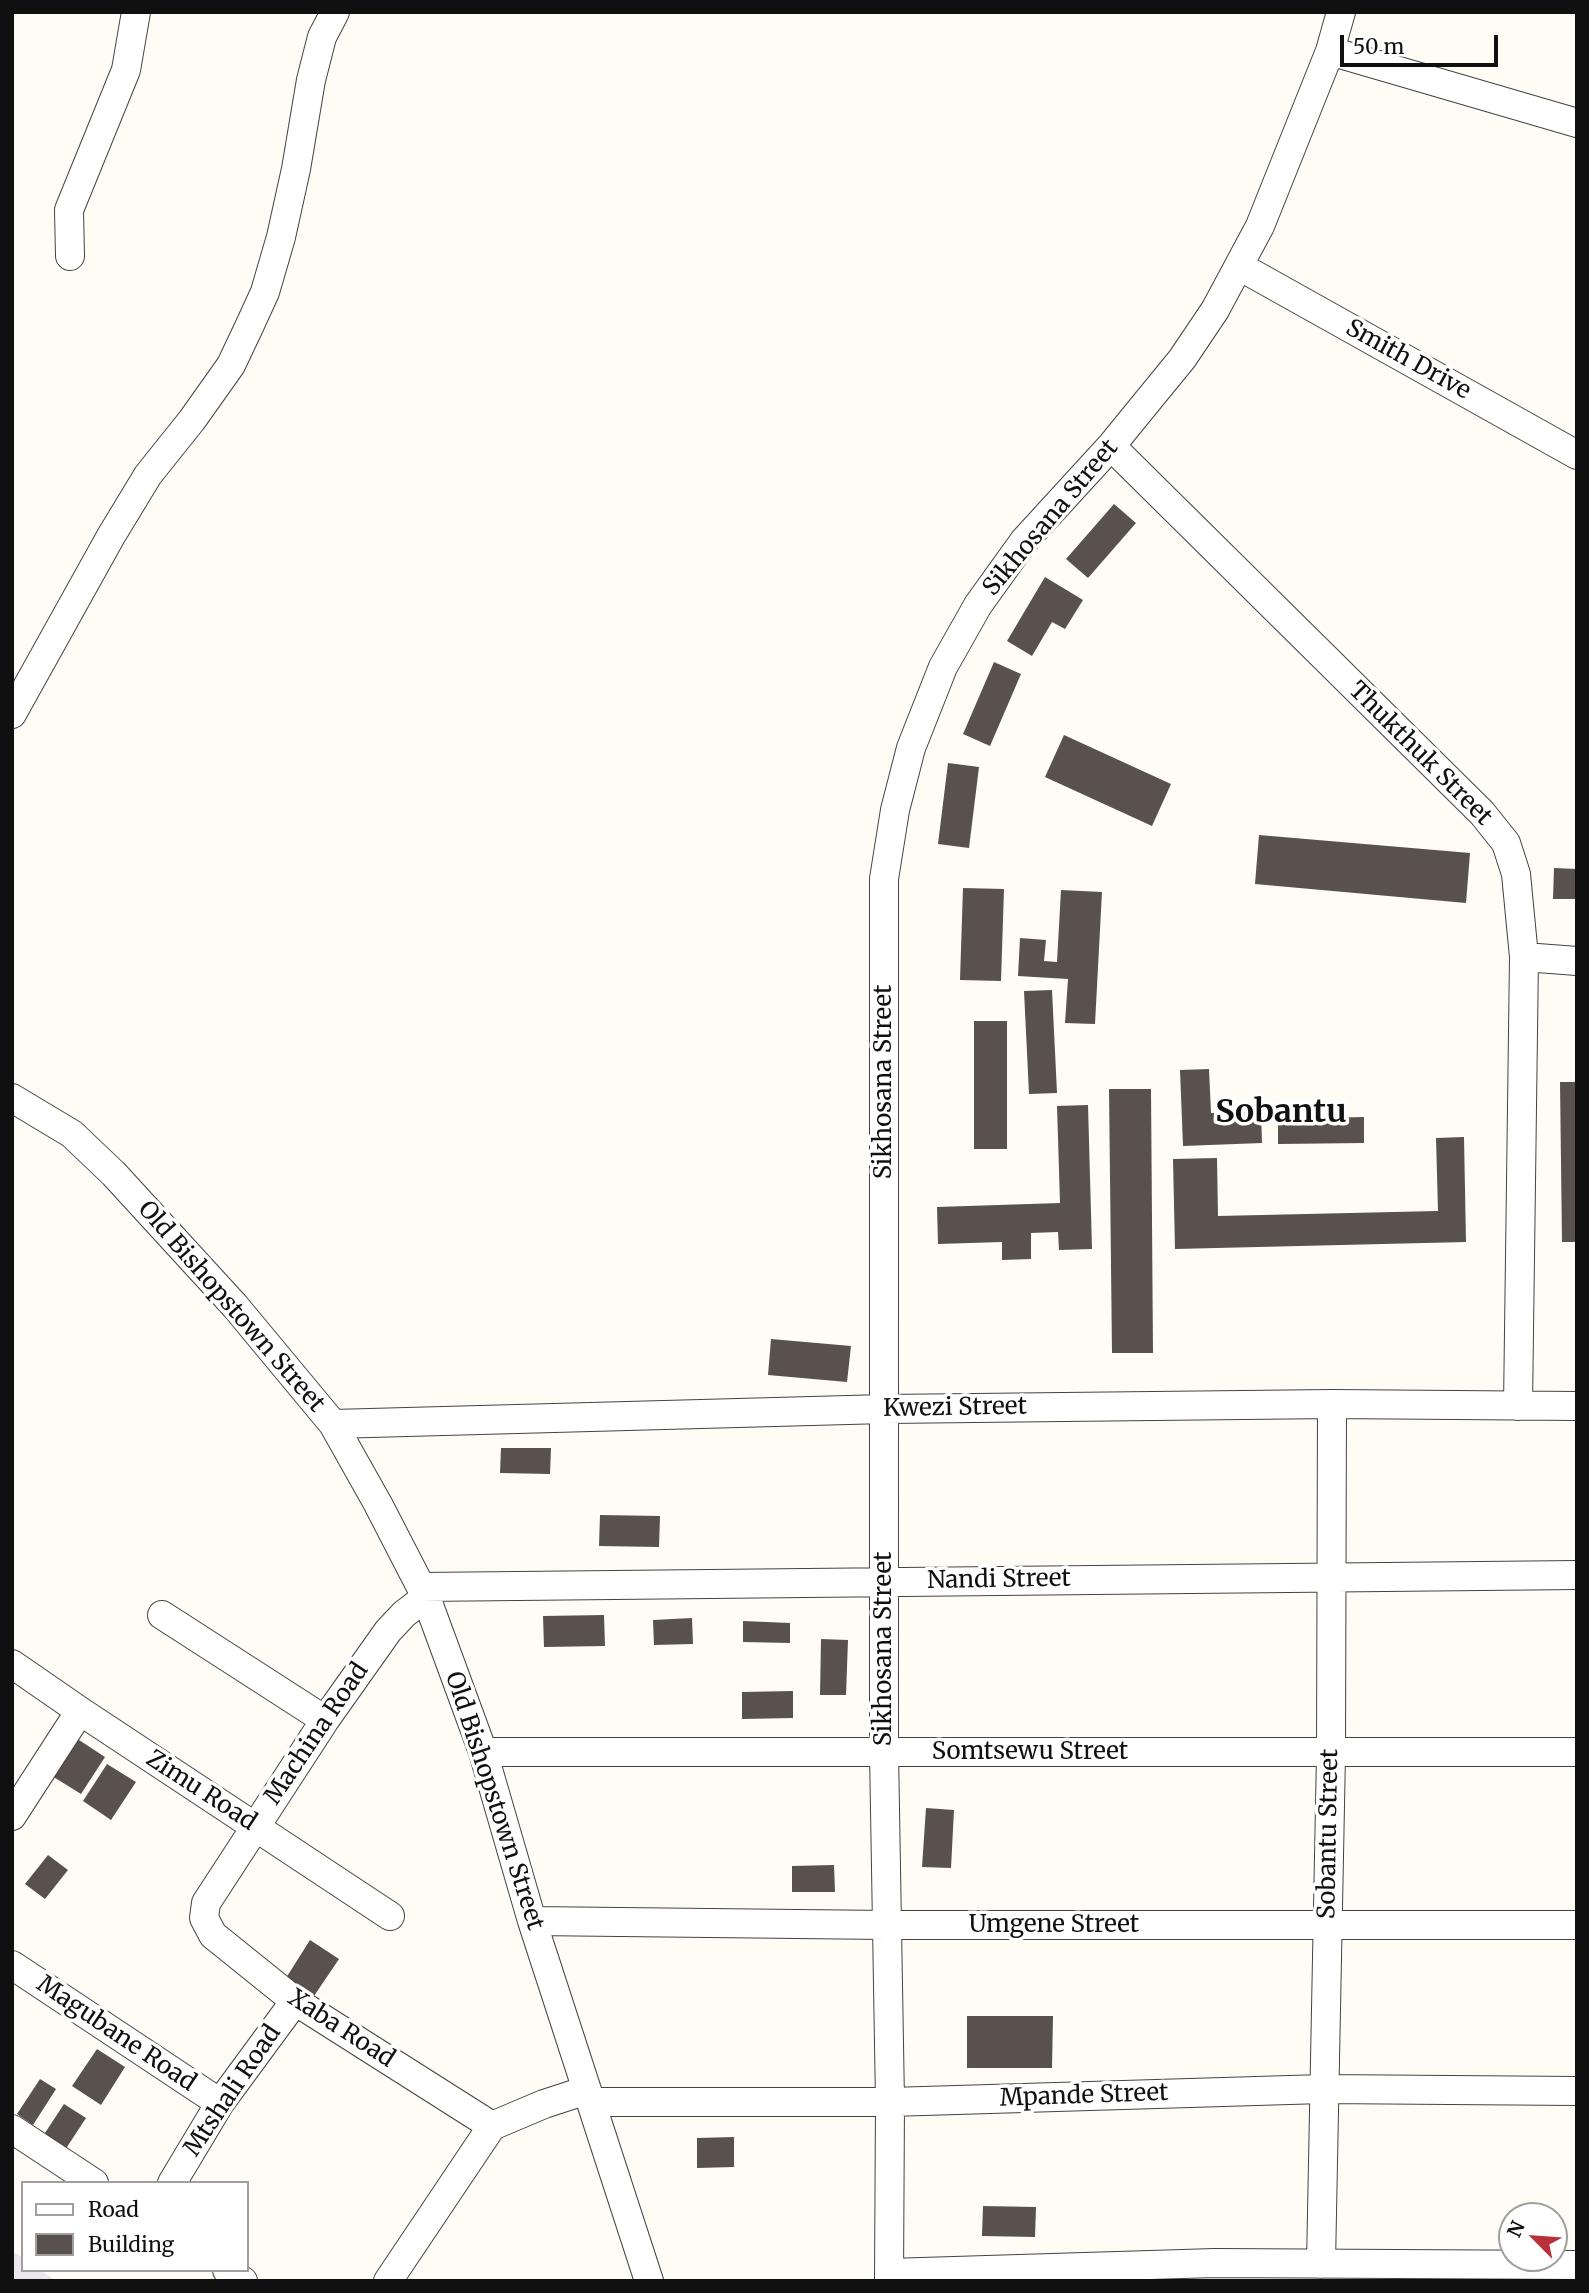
<!DOCTYPE html>
<html>
<head>
<meta charset="utf-8">
<style>
  body { margin:0 }
  #map { position:relative; width:1589px; height:2293px; overflow:hidden; background:#fefcf4; font-family:Merriweather,serif }
  canvas { display:block }
  .frame { position:absolute; inset:0; border:14px solid #101010; pointer-events:none }
  .legend { position:absolute; left:21px; top:2181px; width:228px; height:91px; box-sizing:border-box; background:#fff; border:2px solid #9f9f9f; margin:0; padding:9px 12px; list-style:none; font-size:21px; color:#101010 }
  .legend li { display:flex; align-items:center; gap:14px; height:35px }
  .legend b { width:35px; border:2px solid #9f9f9f }
  .north { position:absolute; left:1498px; top:2202px; width:70px; height:70px; box-sizing:border-box; background:#fff; border:2px solid #9f9f9f; border-radius:50%; rotate:295deg; font-size:19px; font-weight:700; line-height:28px; text-align:center; color:#101010 }
  .north::after { content:''; display:block; margin:auto; width:24px; height:32px; background:#b9303d; clip-path:polygon(50% 0,100% 100%,50% 72%,0 100%) }
  .scale { position:absolute; left:1340px; top:35px; width:158px; height:32px; box-sizing:border-box; border:4px solid #101010; border-top:0; padding-left:9px; font-size:21px; line-height:24px; white-space:nowrap; color:#101010; -webkit-text-stroke:5px #fff; paint-order:stroke }
</style>
</head>
<body>
<div id="map">
<canvas width="1589" height="2293"></canvas>
<div class="frame"></div>
<ul class="legend">
<li><b style="height:9px;background:#fff"></b>Road</li>
<li><b style="height:19px;background:#58514d"></b>Building</li>
</ul>
<div class="north">N</div>
<div class="scale">50 m</div>
</div>
<script>
const ctx = document.querySelector('canvas').getContext('2d');
ctx.lineJoin = 'round';
function fill(path, color) { ctx.fillStyle = color; ctx.fill(path, 'evenodd'); }
const poly = rows => new Path2D(rows.map(r => 'M' + r).join(''));
function stroke(path, color, width, dash) { ctx.strokeStyle = color; ctx.lineWidth = width; ctx.lineCap = dash ? 'butt' : 'round'; ctx.setLineDash(dash || []); ctx.stroke(path); }
function write(font, color, halo, rows, align = 'center') {
  ctx.font = font + ' Merriweather,serif'; ctx.lineWidth = 7; ctx.setLineDash([]); ctx.textBaseline = 'middle'; ctx.strokeStyle = halo; ctx.fillStyle = color; for (const [text, x, y, turn = 0] of rows) {
    ctx.save(); ctx.translate(x, y); ctx.rotate((+turn || 0) * Math.PI / 180); ctx.textAlign = isNaN(turn) ? turn : align; if (halo) ctx.strokeText(text, 0, 0); ctx.fillText(text, 0, 0); ctx.restore();
  }
}
fill(poly([
  [12,2251,23,2258,23,2270,40,2270,56,2281,12,2281]
]), '#ede6ee');
fill(poly([
  [1114,504,1136,523,1088,578,1066,559],
  [1045,577,1083,600,1065,629,1052,622,1032,656,1007,641],
  [994,662,1021,674,990,746,963,734],
  [1064,735,1171,784,1152,826,1045,777],
  [948,763,979,767,969,848,938,844],
  [1259,835,1470,853,1466,903,1255,884],
  [1554,868,1577,869,1577,899,1553,899],
  [963,888,1004,889,1001,981,960,980],
  [1061,890,1102,892,1095,1024,1065,1023,1068,979,1018,976,1020,938,1046,940,1044,961,1057,962],
  [1052,990,1057,1093,1029,1094,1024,991],
  [974,1021,1007,1021,1007,1149,974,1149],
  [1209,1069,1211,1113,1261,1112,1262,1143,1183,1146,1180,1070],
  [1560,1082,1577,1082,1577,1242,1562,1242],
  [1109,1089,1151,1089,1153,1353,1112,1353],
  [1088,1105,1092,1249,1059,1250,1058,1232,1031,1233,1031,1259,1002,1260,1002,1242,938,1244,937,1207,1060,1203,1057,1106],
  [1364,1117,1364,1143,1278,1144,1278,1119],
  [1464,1137,1466,1242,1175,1249,1173,1159,1217,1158,1218,1216,1438,1211,1436,1138],
  [771,1339,851,1346,847,1382,768,1375],
  [501,1448,551,1448,550,1474,500,1473],
  [600,1515,660,1516,659,1547,599,1546],
  [604,1615,605,1646,544,1647,543,1616],
  [692,1618,693,1644,654,1645,653,1620],
  [743,1621,790,1623,790,1643,743,1642],
  [821,1639,848,1640,846,1695,820,1695],
  [793,1691,793,1718,742,1719,742,1692],
  [76,1738,105,1757,81,1794,52,1776],
  [107,1764,136,1782,111,1820,83,1801],
  [926,1808,954,1810,951,1868,922,1867],
  [48,1855,68,1870,45,1899,25,1884],
  [834,1865,835,1892,792,1892,792,1866],
  [310,1940,339,1959,314,1996,286,1978],
  [967,2016,1053,2016,1052,2068,967,2068],
  [97,2049,125,2067,101,2105,72,2086],
  [40,2079,56,2089,33,2125,17,2114],
  [64,2104,86,2118,65,2150,43,2136],
  [734,2137,734,2167,697,2168,697,2138],
  [983,2206,1036,2207,1035,2237,982,2236]
]), '#58514d');
const minor = poly([
  [1330,51,1577,123],
  [70,256,69,210,126,70,136,12],
  [1239,266,1577,455],
  [1111,446,1482,813,1506,843,1516,874,1524,957,1518,1406],
  [12,714,111,536,148,475,192,420,231,365,249,327,265,292,281,237,296,169,311,80,322,37,335,12],
  [1524,957,1577,961],
  [12,1098,72,1134,114,1174,235,1306,333,1424,378,1504,426,1597,483,1752,532,1921,649,2281],
  [333,1424,885,1409,1332,1404,1577,1406],
  [421,1587,1577,1575],
  [426,1597,404,1614,388,1631,325,1720,206,1903,204,1918,213,1935,295,2001,492,2126],
  [162,1615,325,1720],
  [12,1664,80,1711,390,1916],
  [483,1752,1577,1752],
  [12,1816,80,1711],
  [532,1921,886,1925,1577,1925],
  [12,1965,220,2103],
  [591,2102,890,2102,1323,2089,1577,2091],
  [12,2129,94,2183],
  [172,2183,220,2103,295,2001],
  [1321,2264,1331,1754,1332,1404],
  [227,2270,243,2281],
  [889,2273,1215,2263,1577,2265],
  [388,2281,492,2126,544,2104,587,2090],
  [889,2281,890,2102,884,1751,884,879,895,810,911,748,943,667,978,605,1024,541,1111,446,1146,403,1182,359,1215,310,1260,226,1330,51,1341,12]
]);
stroke(minor, '#434343', 30);
stroke(minor, '#fff', 28);
write('24px', '#101010', '#fff', [
  ["Smith Drive",1408,360,29],
  ["Sikhosana Street",1051,518,-50],
  ["Thukthuk Street",1420,754,45],
  ["Sikhosana Street",884,1082,-90],
  ["Old Bishopstown Street",231,1307,49],
  ["Kwezi Street",955,1408,-1],
  ["Nandi Street",999,1580,-1],
  ["Sikhosana Street",884,1649,-90],
  ["Machina Road",317,1734,-56],
  ["Somtsewu Street",1030,1752],
  ["Zimu Road",201,1791,33],
  ["Old Bishopstown Street",494,1801,72],
  ["Sobantu Street",1329,1834,-89],
  ["Umgene Street",1054,1925],
  ["Xaba Road",341,2029,33],
  ["Magubane Road",116,2034,34],
  ["Mtshali Road",233,2091,-56],
  ["Mpande Street",1084,2096,-2]
]);
write('bold 32px', '#101010', '#fff', [
  ["Sobantu",1281,1113]
]);
</script>
</body>
</html>
